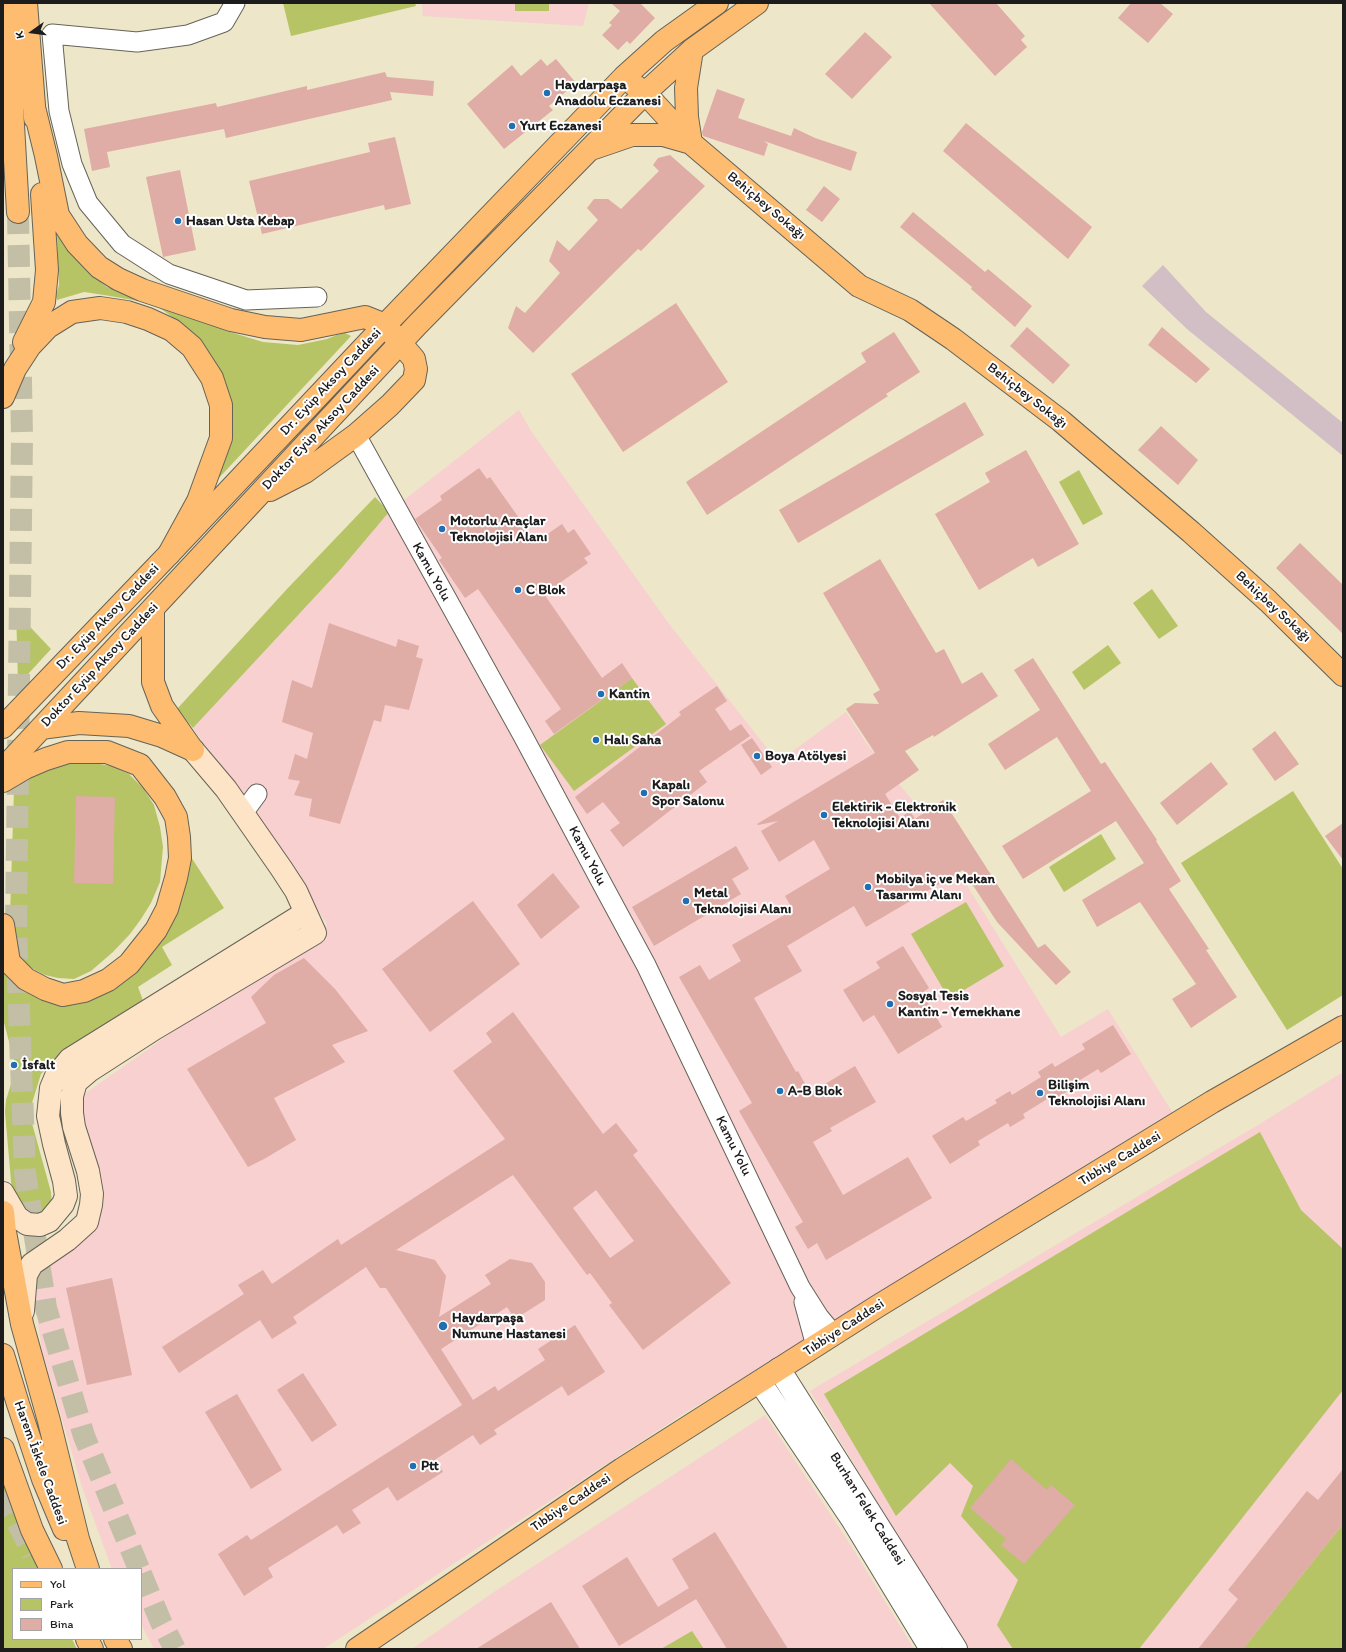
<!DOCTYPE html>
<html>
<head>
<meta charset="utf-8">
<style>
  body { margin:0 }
  #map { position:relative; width:1346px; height:1652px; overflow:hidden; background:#ede6c8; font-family:Itim,sans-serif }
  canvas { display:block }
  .frame { position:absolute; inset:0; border:4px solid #1c1c1c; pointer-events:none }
  .legend { position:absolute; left:12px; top:1568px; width:130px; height:72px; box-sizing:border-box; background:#fff; border:1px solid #a4a4a4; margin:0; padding:5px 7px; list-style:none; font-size:12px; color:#1c1c1c }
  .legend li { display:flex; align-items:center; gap:8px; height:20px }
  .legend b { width:20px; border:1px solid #a4a4a4 }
  .north { position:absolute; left:12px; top:12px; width:40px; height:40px; -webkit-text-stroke:3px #fff; paint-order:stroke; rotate:256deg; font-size:11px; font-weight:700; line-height:16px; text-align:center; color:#1c1c1c }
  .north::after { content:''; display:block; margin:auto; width:14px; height:18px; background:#1c1c1c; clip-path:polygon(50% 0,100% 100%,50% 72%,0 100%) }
</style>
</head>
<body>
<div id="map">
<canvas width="1346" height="1652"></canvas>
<div class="frame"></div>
<ul class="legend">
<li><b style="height:5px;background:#fdbc70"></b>Yol</li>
<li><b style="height:11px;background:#b6c466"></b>Park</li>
<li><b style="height:11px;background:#dfaca6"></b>Bina</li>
</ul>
<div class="north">K</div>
</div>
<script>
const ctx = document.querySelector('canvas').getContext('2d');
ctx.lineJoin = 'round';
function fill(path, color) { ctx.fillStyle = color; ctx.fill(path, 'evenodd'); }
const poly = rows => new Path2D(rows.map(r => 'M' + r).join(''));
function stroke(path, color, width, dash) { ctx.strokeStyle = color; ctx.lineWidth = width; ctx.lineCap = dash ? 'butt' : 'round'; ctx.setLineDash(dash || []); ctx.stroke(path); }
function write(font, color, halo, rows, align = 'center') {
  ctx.font = font + ' Itim,sans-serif'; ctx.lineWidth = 4; ctx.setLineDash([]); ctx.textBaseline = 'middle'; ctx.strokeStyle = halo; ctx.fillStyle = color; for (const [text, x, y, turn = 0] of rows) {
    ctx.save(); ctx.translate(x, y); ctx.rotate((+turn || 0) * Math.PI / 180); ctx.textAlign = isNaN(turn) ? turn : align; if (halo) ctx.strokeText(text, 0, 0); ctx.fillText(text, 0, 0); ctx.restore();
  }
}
fill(poly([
  [422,3,589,3,583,26,423,16],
  [519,410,531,431,669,624,778,762,846,712,867,744,920,810,1061,1037,1108,1009,1174,1115,810,1339,683,1414,323,1649,154,1649,141,1624,141,1569,112,1569,82,1487,42,1350,34,1296,34,1275,88,1237,95,1215,80,1097,327,924,193,728,340,570,389,512],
  [1343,1072,1343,1649,966,1649,810,1391,1258,1125],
  [765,1415,850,1544,914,1649,412,1649,491,1594]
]), '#f7d0cf');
fill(poly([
  [1163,265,1206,312,1343,423,1343,456,1187,329,1142,286]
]), '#d2bec5');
fill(poly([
  [283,3,415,3,416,6,291,36],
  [515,3,549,3,549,11,515,11],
  [57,235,79,262,92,275,107,287,120,290,230,332,263,342,298,345,327,339,337,335,345,333,351,336,218,479,224,443,180,323,160,308,139,301,104,295,84,292,57,300,56,296,59,285],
  [1079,470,1103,514,1083,525,1059,482],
  [375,497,389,512,340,570,193,728,177,709,287,589],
  [1152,589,1178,626,1159,639,1133,603],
  [16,612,51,649,18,685,17,643],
  [1108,645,1121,663,1084,690,1072,672],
  [632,678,666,724,574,791,540,745],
  [90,762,111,766,129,774,143,788,154,805,160,827,163,847,160,882,151,903,141,919,130,934,113,952,91,971,74,979,58,978,45,975,35,970,24,962,16,952,11,933,10,916,14,790,25,779,57,764],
  [1293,791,1343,869,1343,995,1287,1030,1181,863],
  [1101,834,1116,859,1064,892,1049,867],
  [191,857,224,908,162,947,172,965,138,987,144,1003,67,1051,54,1061,41,1074,32,1103,30,1116,51,1192,52,1205,36,1220,13,1204,5,1112,6,1100,16,1068,3,1019,3,970,13,982,31,993,89,1000,109,992,128,974,176,902],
  [966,902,1004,966,949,999,911,934],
  [1260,1132,1301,1210,1343,1249,1343,1390,1139,1649,1013,1649,997,1625,1018,1580,961,1516,973,1486,950,1463,896,1516,824,1394],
  [3,1483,15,1516,40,1569,13,1569,13,1639,72,1639,77,1649,3,1649],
  [1343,1524,1343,1649,1243,1649],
  [692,1631,704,1649,661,1649]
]), '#b6c466');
fill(poly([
  [611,3,640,3,655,18,630,44,627,41,618,50,602,35,612,25,609,23,620,11],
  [929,3,996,3,1025,36,1021,40,1027,47,995,76],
  [1131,3,1160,3,1173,14,1148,43,1118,18],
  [865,32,892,57,852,99,825,74],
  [541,59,547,66,556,59,576,83,549,106,553,110,504,149,467,104,512,65,521,76],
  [385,72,387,77,434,81,433,96,390,92,392,100,226,138,224,129,107,152,110,167,92,171,84,129,216,103,217,107,307,86,307,90],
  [717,89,745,99,738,118,791,136,794,128,815,138,857,152,851,171,764,141,768,144,764,156,703,136,702,132],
  [966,123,1092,227,1068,259,943,151],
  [395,137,411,204,385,210,384,205,262,234,249,181,370,152,368,143],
  [670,155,705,186,641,251,638,249,533,353,508,328,516,306,525,313,560,273,549,261,557,240,569,251,598,220,587,208,594,199,608,199,621,209,659,171,653,165,658,158],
  [180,170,196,250,163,257,146,177],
  [824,186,840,199,822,222,806,210],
  [913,212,985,272,988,269,1032,306,1015,327,971,289,972,287,900,227],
  [676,303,728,382,623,452,571,374],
  [1027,327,1070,365,1053,384,1010,346],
  [1162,327,1210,369,1196,383,1148,345],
  [894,332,920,372,886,394,888,396,707,515,686,482,866,362,861,353],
  [965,402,984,435,798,543,779,510],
  [1161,426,1198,460,1178,485,1138,450],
  [1026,450,1079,544,1038,567,1033,558,979,590,935,514,990,482,985,473],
  [479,468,487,479,490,477,536,542,562,524,568,533,574,529,591,554,584,558,588,563,544,594,602,678,622,663,632,678,554,734,545,721,561,709,478,589,465,598,439,560,442,558,415,519,442,500,440,496],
  [1300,543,1343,585,1343,634,1276,568],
  [880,559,936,653,944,649,962,684,982,672,998,696,934,737,933,735,905,751,919,770,885,794,900,818,910,811,915,819,943,800,1038,948,1045,944,1071,972,1056,985,997,922,963,870,866,927,854,906,787,946,802,971,754,998,796,1072,798,1071,810,1093,855,1066,876,1102,830,1128,832,1131,813,1142,843,1195,908,1157,932,1198,826,1260,817,1243,808,1249,795,1227,803,1222,739,1111,752,1103,679,977,700,965,709,980,741,961,732,945,793,910,785,896,830,869,814,840,779,862,761,831,778,821,758,825,757,824,875,753,846,709,855,703,879,704,873,694,880,690,823,593],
  [329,623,396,647,398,639,419,646,416,657,423,659,409,710,385,705,381,722,374,720,340,824,309,816,312,799,294,795,300,781,288,779,295,754,307,759,313,733,282,722,292,680,312,688],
  [1033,658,1101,764,1105,762,1157,840,1156,841,1181,881,1169,889,1209,949,1206,950,1237,997,1191,1028,1172,999,1196,984,1140,902,1097,927,1082,900,1144,863,1116,821,1023,879,1002,846,1091,791,1057,737,1005,770,988,744,1040,710,1014,670],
  [717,686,727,701,715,709,730,731,741,724,750,736,699,771,707,782,623,847,610,830,620,823,603,802,587,814,575,797,681,715,679,712],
  [1275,731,1299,764,1275,781,1252,749],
  [752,738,772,767,761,775,741,745],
  [1211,762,1228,784,1177,825,1160,803],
  [76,796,115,797,113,884,74,883],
  [1343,823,1343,860,1325,836],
  [736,846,749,869,732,879,741,894,654,946,632,907],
  [553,873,580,907,541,939,517,905],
  [473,901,520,964,430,1032,382,969],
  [903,946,929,988,922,993,942,1027,898,1054,874,1015,863,1022,843,990,880,968,876,962],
  [304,958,335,989,368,1031,332,1045,345,1062,274,1098,296,1140,264,1159,248,1167,187,1069,266,1023,251,997,274,975],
  [513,1012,603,1134,616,1123,638,1151,633,1155,731,1283,643,1350,609,1305,612,1303,590,1273,587,1275,513,1175,396,1250,435,1260,446,1276,439,1317,491,1284,485,1275,510,1259,532,1263,545,1282,545,1300,515,1319,507,1307,441,1349,473,1400,495,1386,498,1391,545,1360,538,1349,575,1325,605,1372,568,1396,562,1386,494,1430,497,1434,480,1445,473,1435,436,1459,443,1472,397,1501,388,1487,352,1510,361,1523,343,1534,337,1525,268,1568,273,1577,244,1596,218,1554,247,1535,251,1540,462,1405,386,1288,380,1288,366,1267,293,1317,297,1323,272,1339,260,1320,179,1373,162,1347,244,1294,238,1285,263,1270,272,1284,338,1239,341,1245,505,1139,453,1071,492,1042,486,1033],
  [596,1190,634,1241,610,1258,573,1208],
  [1113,1025,1131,1054,1101,1073,1098,1069,1067,1088,1068,1091,1054,1099,1052,1096,1023,1114,1025,1118,1010,1127,1008,1123,978,1141,980,1145,950,1164,932,1136,963,1117,966,1121,997,1103,995,1100,1010,1091,1012,1095,1041,1077,1038,1072,1052,1063,1055,1067,1085,1049,1082,1044],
  [112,1278,132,1375,87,1385,66,1288],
  [303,1373,337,1425,312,1442,277,1390],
  [237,1394,282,1470,251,1489,205,1412],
  [1011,1459,1047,1490,1051,1485,1075,1505,1024,1564,1001,1545,1006,1539,970,1508],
  [1343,1469,1343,1524,1243,1649,1198,1649,1238,1599,1228,1590,1307,1491,1318,1500],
  [715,1532,788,1649,727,1649,696,1599,619,1646,582,1586,627,1557,658,1607,689,1588,672,1559],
  [551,1602,580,1649,476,1649]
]), '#dfaca6');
stroke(poly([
  [18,212,22,437,16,927,25,1173,46,1308,84,1436,139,1569],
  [3,1493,33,1554],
  [141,1574,161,1622,175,1649]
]), '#c3bea6', 22, [22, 11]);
const minor = poly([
  [235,3,224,22,188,35,137,42,52,34,59,111,72,164,88,203,122,244,169,274,246,300,317,297],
  [356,435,523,736,606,891,646,965,800,1287,819,1317,834,1335],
  [243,813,257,794],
  [804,1302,816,1346]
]);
const tertiary = poly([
  [779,1369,956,1649],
  [760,1382,852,1519,931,1649]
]);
const secondary = poly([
  [3,1193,17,1217,27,1224,40,1225,49,1221,63,1204,66,1196,64,1181,54,1144,48,1116,51,1088,56,1076,70,1059,305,913],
  [23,1311,26,1275,32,1264,67,1240,87,1222,91,1205,92,1194,88,1171,74,1127,72,1113,72,1096,76,1082,89,1071,154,1029,315,933,296,891,281,868,226,789,193,750]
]);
const primary = poly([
  [633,84,645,93,691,143,859,286,910,310,953,339,1061,421,1191,532,1268,601,1343,675],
  [691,143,687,117,686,88,692,50],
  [594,148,632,135,663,135,691,143],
  [270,490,305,472,356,435,390,405,414,380,416,369,414,359,391,332],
  [153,608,153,682,162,706,192,749],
  [3,727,169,554,385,325,624,77,664,41,717,3],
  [41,728,79,723,129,726,162,736,193,750],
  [3,769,417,325,645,93,692,50,757,3],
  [357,1649,622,1469,878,1306,1212,1102,1343,1027]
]);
const trunk = poly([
  [6,3,18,212],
  [26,3,35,118],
  [33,103,46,156,58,215,77,244,99,267,118,279,142,290,231,320,265,327,301,330,365,317,385,325],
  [24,342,44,302,47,270,42,194],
  [3,397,15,369,30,346,48,327,72,312,100,308,127,312,148,319,172,330,192,347,212,378,221,405,221,438,198,501,169,554],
  [3,781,25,768,46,759,68,752,107,752,140,765,165,797,176,817,179,837,180,858,176,878,167,909,156,930,129,964,108,980,84,991,63,995,45,989,26,979,9,962,3,925],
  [3,1212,5,1232,22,1324,49,1421,78,1539,88,1569],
  [3,1355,18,1404,43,1479,64,1529],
  [3,1449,32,1530,51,1569],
  [87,1639,92,1649],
  [115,1639,121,1649]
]);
stroke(minor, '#656358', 21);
stroke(tertiary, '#656358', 24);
stroke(secondary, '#656358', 24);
stroke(primary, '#656358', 24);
stroke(trunk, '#656358', 24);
stroke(minor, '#fff', 19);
stroke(tertiary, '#fff', 22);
stroke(secondary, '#fee4c6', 22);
stroke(primary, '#fdbc70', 22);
stroke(trunk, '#fdbc70', 22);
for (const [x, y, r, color] of [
  [547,93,4,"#1f6fb2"],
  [512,126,4,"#1f6fb2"],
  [178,221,4,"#1f6fb2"],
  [442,529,4,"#1f6fb2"],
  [518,590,4,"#1f6fb2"],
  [601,694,4,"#1f6fb2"],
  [596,740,4,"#1f6fb2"],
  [757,756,4,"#1f6fb2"],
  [644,793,4,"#1f6fb2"],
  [824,815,4,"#1f6fb2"],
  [868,887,4,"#1f6fb2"],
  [686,901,4,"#1f6fb2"],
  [890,1004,4,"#1f6fb2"],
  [14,1065,4,"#1f6fb2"],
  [780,1091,4,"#1f6fb2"],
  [1040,1093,4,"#1f6fb2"],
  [443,1326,5,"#1f6fb2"],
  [413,1466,4,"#1f6fb2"]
]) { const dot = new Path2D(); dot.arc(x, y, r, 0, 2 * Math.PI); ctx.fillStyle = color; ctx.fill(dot); stroke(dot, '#fff', 1.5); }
write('bold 14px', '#1c1c1c', '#fff', [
  ["Haydarpaşa",555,85],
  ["Anadolu Eczanesi",555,101],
  ["Yurt Eczanesi",520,126],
  ["Hasan Usta Kebap",186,221],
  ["Motorlu Araçlar",450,521],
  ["Teknolojisi Alanı",450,537],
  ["C Blok",526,590],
  ["Kantin",609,694],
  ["Halı Saha",604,740],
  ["Boya Atölyesi",765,756],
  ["Kapalı",652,785],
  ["Spor Salonu",652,801],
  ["Elektirik - Elektronik",832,807],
  ["Teknolojisi Alanı",832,823],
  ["Mobilya iç ve Mekan",876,879],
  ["Tasarımı Alanı",876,895],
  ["Metal",694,893],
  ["Teknolojisi Alanı",694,909],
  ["Sosyal Tesis",898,996],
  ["Kantin - Yemekhane",898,1012],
  ["İsfalt",22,1065],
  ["Bilişim",1048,1085],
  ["Teknolojisi Alanı",1048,1101],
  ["A-B Blok",788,1091],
  ["Haydarpaşa",452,1318],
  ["Numune Hastanesi",452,1334],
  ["Ptt",421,1466]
], 'left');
write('14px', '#1c1c1c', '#fff', [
  ["Behiçbey Sokağı",766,206,40],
  ["Dr. Eyüp Aksoy Caddesi",331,382,-47],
  ["Behiçbey Sokağı",1027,396,38],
  ["Doktor Eyüp Aksoy Caddesi",321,428,-47],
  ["Kamu Yolu",431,572,61],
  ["Behiçbey Sokağı",1273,607,43],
  ["Dr. Eyüp Aksoy Caddesi",108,617,-46],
  ["Doktor Eyüp Aksoy Caddesi",100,665,-47],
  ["Kamu Yolu",587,856,62],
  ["Kamu Yolu",733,1146,64],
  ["Tıbbiye Caddesi",1120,1159,-31],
  ["Tıbbiye Caddesi",844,1328,-33],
  ["Harem İskele Caddesi",40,1463,70],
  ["Tıbbiye Caddesi",571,1503,-34],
  ["Burhan Felek Caddesi",867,1509,58]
]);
</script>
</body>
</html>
